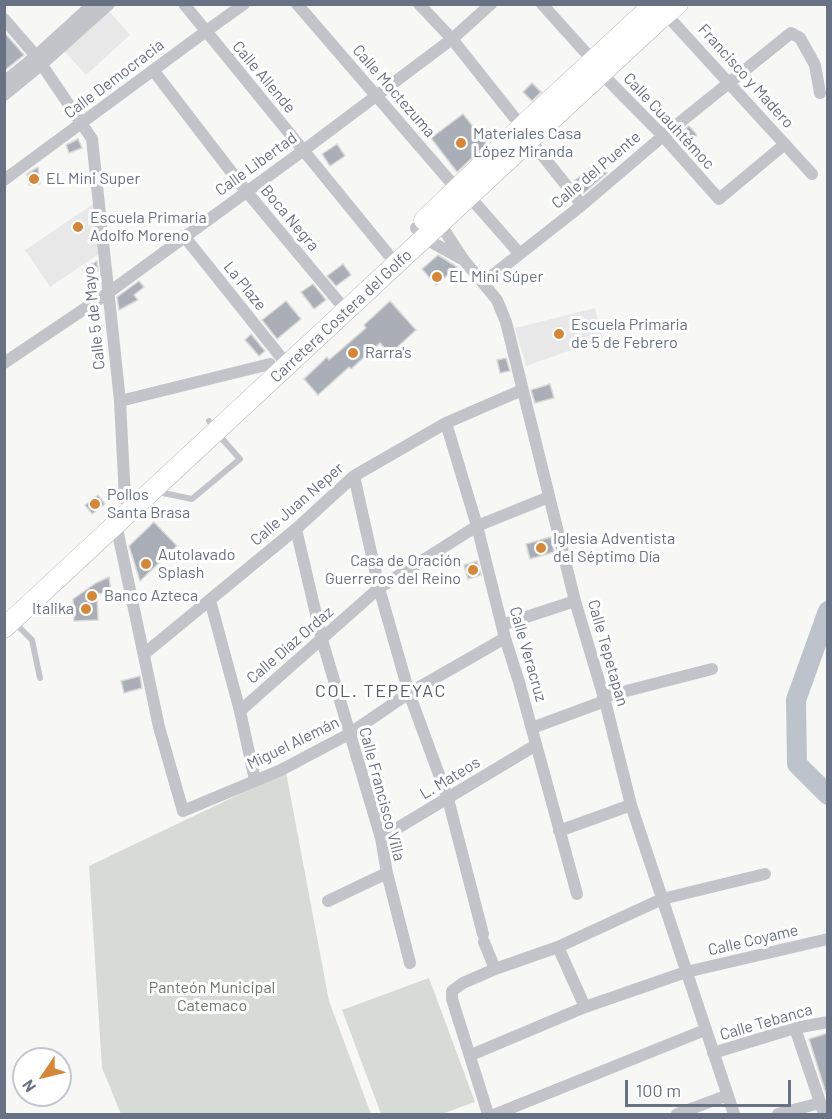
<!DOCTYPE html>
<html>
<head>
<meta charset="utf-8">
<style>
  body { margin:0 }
  #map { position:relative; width:832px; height:1119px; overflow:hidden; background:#f7f8f5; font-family:Barlow,sans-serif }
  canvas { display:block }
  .frame { position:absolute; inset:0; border:6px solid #697184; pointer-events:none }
  .north { position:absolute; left:12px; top:1047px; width:60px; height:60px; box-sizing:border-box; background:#fff; border:2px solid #c3c6ce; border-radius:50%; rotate:235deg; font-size:16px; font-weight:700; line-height:24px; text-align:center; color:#697184 }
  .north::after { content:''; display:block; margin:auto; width:21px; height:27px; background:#d48639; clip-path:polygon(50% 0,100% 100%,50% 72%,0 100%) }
  .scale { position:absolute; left:625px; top:1080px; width:166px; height:27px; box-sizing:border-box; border:3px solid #697184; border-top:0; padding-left:8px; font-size:18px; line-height:21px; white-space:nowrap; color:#697184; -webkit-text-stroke:4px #fff; paint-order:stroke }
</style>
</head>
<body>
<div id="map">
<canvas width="832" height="1119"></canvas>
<div class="frame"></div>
<div class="north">N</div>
<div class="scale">100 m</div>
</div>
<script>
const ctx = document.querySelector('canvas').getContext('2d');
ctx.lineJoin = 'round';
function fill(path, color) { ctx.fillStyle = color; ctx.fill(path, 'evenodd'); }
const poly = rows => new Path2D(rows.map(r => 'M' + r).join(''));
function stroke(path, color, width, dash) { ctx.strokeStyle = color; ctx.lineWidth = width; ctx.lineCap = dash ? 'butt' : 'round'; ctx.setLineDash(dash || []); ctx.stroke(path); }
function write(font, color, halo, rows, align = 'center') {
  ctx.font = font + ' Barlow,sans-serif'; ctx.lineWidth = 6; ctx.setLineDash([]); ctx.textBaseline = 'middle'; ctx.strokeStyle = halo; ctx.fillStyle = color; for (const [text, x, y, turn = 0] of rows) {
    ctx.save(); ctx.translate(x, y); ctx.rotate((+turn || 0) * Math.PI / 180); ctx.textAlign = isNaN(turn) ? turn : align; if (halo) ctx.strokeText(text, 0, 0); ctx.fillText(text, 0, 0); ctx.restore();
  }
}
fill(poly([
  [108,10,130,35,86,75,64,51],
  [93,204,99,254,50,287,25,250],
  [595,308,603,339,526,366,515,328]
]), '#e8e8e9');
fill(poly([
  [286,772,329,1001,371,1114,121,1114,102,1068,89,866],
  [429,978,475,1102,442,1114,381,1114,342,1010]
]), '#d6dcd5');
stroke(poly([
  [828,611,796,700,797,764,828,795]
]), '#bdc3cb', 20);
const building = poly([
  [4,32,24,55,4,71,4,32],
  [532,83,541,92,532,101,523,92,532,83],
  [463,114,487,144,457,172,431,138,463,114],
  [689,126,697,135,685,146,676,136,689,126],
  [78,139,82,148,69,153,66,145,78,139],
  [337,144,345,156,330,166,322,154,337,144],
  [597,162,607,173,584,193,574,181,597,162],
  [38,167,40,184,29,185,27,174,38,167],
  [438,255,457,267,436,285,422,269,438,255],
  [97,261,98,271,87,278,83,270,97,261],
  [343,264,351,275,336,286,327,276,343,264],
  [139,281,144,287,134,295,138,300,119,310,117,297,139,281],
  [313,284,326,300,314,309,301,292,313,284],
  [286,301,301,319,277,339,262,320,286,301],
  [390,301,416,330,390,354,380,343,351,369,349,367,318,395,304,379,327,357,329,360,366,328,364,325,390,301],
  [251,334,265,351,259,356,245,340,251,334],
  [506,358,510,371,500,373,497,360,506,358],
  [550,384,554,398,535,403,531,390,550,384],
  [98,495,105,504,92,514,85,505,98,495],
  [154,522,177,546,140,581,129,546,154,522],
  [551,537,554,552,530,559,526,544,551,537],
  [477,561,481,575,468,579,464,565,477,561],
  [109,577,111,592,97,594,98,620,74,621,73,599,96,583,109,577],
  [140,676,142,688,124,693,121,681,140,676],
  [828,1033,828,1094,826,1094,809,1039,828,1033]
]);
fill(building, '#aaaeb7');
stroke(building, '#d9d9d8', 1.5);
const primary = poly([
  [424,220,534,115,654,4],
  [4,628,660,19,678,4]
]);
stroke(primary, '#b5b8bd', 21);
stroke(poly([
  [158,492,192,499,240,459,216,432,209,421],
  [15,623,32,640,40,678]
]), '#c2c4c9', 6);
stroke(poly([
  [184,4,388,254],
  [297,4,461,194],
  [419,4,452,39,514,117],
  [542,4,586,53],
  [662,10,812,174],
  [4,19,36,56,92,139,120,401,125,499],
  [153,70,246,191,338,301],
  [602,74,663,136,719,199,785,144],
  [4,82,36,56,93,4],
  [4,95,42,64,109,4],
  [530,140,582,205],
  [4,180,205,32,244,4],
  [476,204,519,253],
  [437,219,463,259,497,300,506,322,575,601,605,701,631,805,734,1114],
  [416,228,424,238,462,259],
  [184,236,280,356],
  [484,282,582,205,663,136,791,33,800,38,815,65,820,93],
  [4,363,108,293,304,150,452,39,491,4],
  [120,401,270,364],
  [446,423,477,526,505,638,519,682,577,894],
  [354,476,379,588,409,693,448,799,483,934],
  [116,524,159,727,183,811,281,770,349,734,409,693,505,638],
  [296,529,322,640,381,838,387,873,410,963],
  [210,600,240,711,255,780],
  [502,625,575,601],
  [144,654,296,529,354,476,446,423,522,390],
  [603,697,712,669],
  [240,711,379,588,477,526,549,497],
  [532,728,605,701],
  [559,831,631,805],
  [381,838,536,745],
  [328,901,387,873],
  [484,942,495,969],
  [558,947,585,1007],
  [795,1028,824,1114],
  [713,1053,795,1028,828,1022],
  [471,1055,585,1007,686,972,828,939],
  [488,1114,452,999,452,991,463,983,495,969,558,947,662,899,765,874],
  [496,1114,705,1030],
  [677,1114,728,1095],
  [778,1114,820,1103]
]), '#c2c4c9', 12);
stroke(primary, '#fff', 20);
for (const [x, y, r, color] of [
  [461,143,6,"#d48639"],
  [34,179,6,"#d48639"],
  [78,227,6,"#d48639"],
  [437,277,6,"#d48639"],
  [559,334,6,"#d48639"],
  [353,353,6,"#d48639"],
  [95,504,6,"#d48639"],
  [541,548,6,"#d48639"],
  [146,564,6,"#d48639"],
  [473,570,6,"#d48639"],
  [92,596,6,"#d48639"],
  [86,609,6,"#d48639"]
]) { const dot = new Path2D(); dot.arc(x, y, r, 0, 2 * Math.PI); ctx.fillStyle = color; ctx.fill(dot); stroke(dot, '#fff', 2); }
write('16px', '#697184', '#fff', [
  ["Francisco y Madero",746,76,48],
  ["Calle Allende",264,77,50],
  ["Calle Democracia",114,79,-37],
  ["Calle Moctezuma",394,91,49],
  ["Calle Cuauhtémoc",669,121,47],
  ["Calle Libertad",256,164,-36],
  ["Calle del Puente",596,170,-40],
  ["Boca Negra",290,218,50],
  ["La Plaze",245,286,51],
  ["Carretera Costera del Golfo",341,316,-43],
  ["Calle 5 de Mayo",94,318,-96],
  ["Calle Juan Neper",297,504,-41],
  ["Calle Díaz Ordaz",290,645,-41],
  ["Calle Tepetapan",608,653,74],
  ["Calle Veracruz",528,654,74],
  ["Miguel Alemán",293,743,-26],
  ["L. Mateos",450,778,-31],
  ["Calle Francisco Villa",382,794,75],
  ["Calle Coyame",753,940,-13],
  ["Calle Tebanca",766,1022,-16]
]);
write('16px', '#697184', '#fff', [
  ["Materiales Casa",473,134],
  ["López Miranda",473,152],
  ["EL Mini Super",46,179],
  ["Escuela Primaria",90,218],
  ["Adolfo Moreno",90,236],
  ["EL Mini Súper",449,277],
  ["Escuela Primaria",571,325],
  ["de 5 de Febrero",571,343],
  ["Rarra's",365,353],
  ["Pollos",107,495],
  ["Santa Brasa",107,513],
  ["Iglesia Adventista",553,539],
  ["del Séptimo Día",553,557],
  ["Autolavado",158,555],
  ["Splash",158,573],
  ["Casa de Oración",461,561,"right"],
  ["Guerreros del Reino",461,579,"right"],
  ["Banco Azteca",104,596],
  ["Italika",74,609,"right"]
], 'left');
write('16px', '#687b69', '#fff', [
  ["Panteón Municipal",212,988],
  ["Catemaco",212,1006]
]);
ctx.letterSpacing = '1.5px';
write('18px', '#575c69', '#fff', [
  ["COL. TEPEYAC",381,691]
]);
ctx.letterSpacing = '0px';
</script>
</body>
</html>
